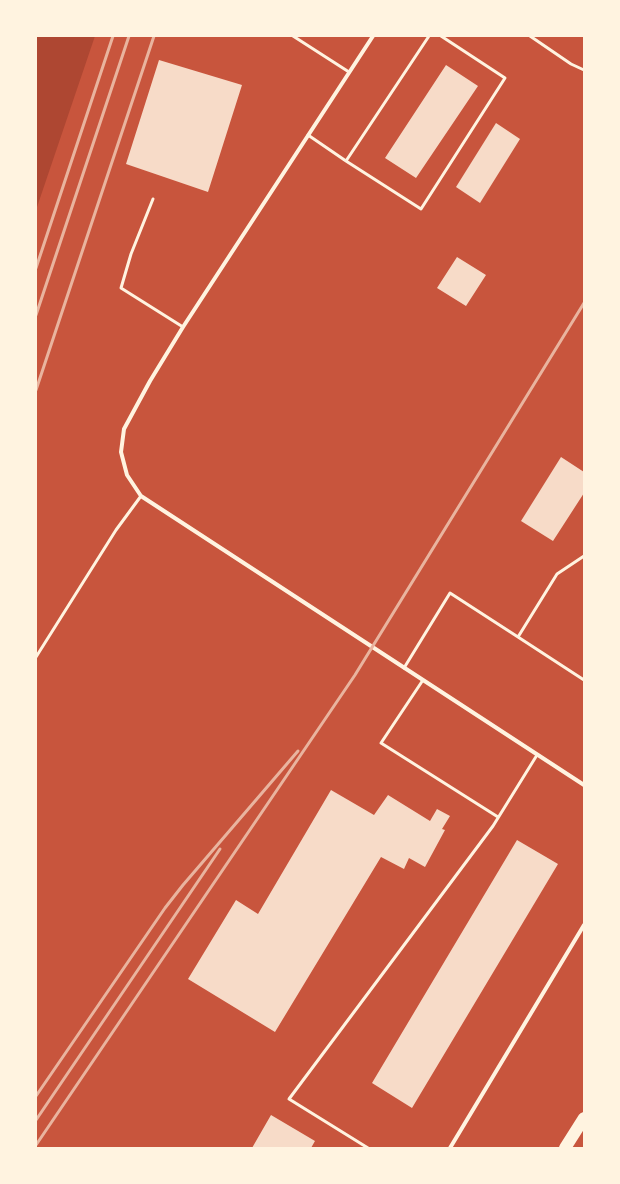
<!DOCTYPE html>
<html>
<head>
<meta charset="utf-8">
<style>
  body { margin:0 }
  #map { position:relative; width:620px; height:1184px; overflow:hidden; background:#c8553d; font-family:Spectral,serif }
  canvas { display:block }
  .frame { position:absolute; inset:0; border:37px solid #fff3e0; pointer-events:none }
</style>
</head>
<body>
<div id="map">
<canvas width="620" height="1184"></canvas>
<div class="frame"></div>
</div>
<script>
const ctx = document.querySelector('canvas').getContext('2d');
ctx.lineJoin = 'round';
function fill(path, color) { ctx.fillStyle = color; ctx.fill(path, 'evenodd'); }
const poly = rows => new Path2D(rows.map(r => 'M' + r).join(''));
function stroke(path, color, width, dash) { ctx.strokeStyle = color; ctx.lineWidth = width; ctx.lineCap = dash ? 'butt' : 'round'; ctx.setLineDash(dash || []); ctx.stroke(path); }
fill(poly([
  [36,36,95,36,36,210]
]), '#ae4732');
fill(poly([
  [159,60,242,85,208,192,126,164],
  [446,65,478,86,416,178,385,158],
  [496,123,520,139,480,203,456,187],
  [457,257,486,275,466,306,437,288],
  [561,457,584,472,584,493,553,541,521,521],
  [331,790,374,815,388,795,430,821,437,809,450,816,442,829,445,830,425,867,409,858,404,869,381,857,275,1032,188,979,236,900,258,914],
  [517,840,558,864,412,1108,372,1083],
  [271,1115,315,1141,311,1148,252,1148]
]), '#f7dbc8');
stroke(poly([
  [293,36,349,72],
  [530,36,571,64,584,70],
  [308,135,346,161,429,36],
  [346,161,421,209,505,78,441,36],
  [153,199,131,254,121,288,183,327],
  [518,637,584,680],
  [36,657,116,530,141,496],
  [404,668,450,593,518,637,557,574,584,556],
  [423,680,381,743,498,817],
  [368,1148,289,1099,493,826,537,755]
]), '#fff3e0', 3);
stroke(poly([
  [373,36,183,327,150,381,124,429,121,452,127,475,141,496,584,785],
  [450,1148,584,925]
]), '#fff3e0', 4);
stroke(poly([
  [565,1148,584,1118]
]), '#fff3e0', 12);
stroke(poly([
  [36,268,113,36],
  [36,315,129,36],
  [36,390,154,36],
  [36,1096,165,908,183,885,298,751],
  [36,1120,220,849],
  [36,1145,355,675,584,303]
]), '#e9b49f', 3);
</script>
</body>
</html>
